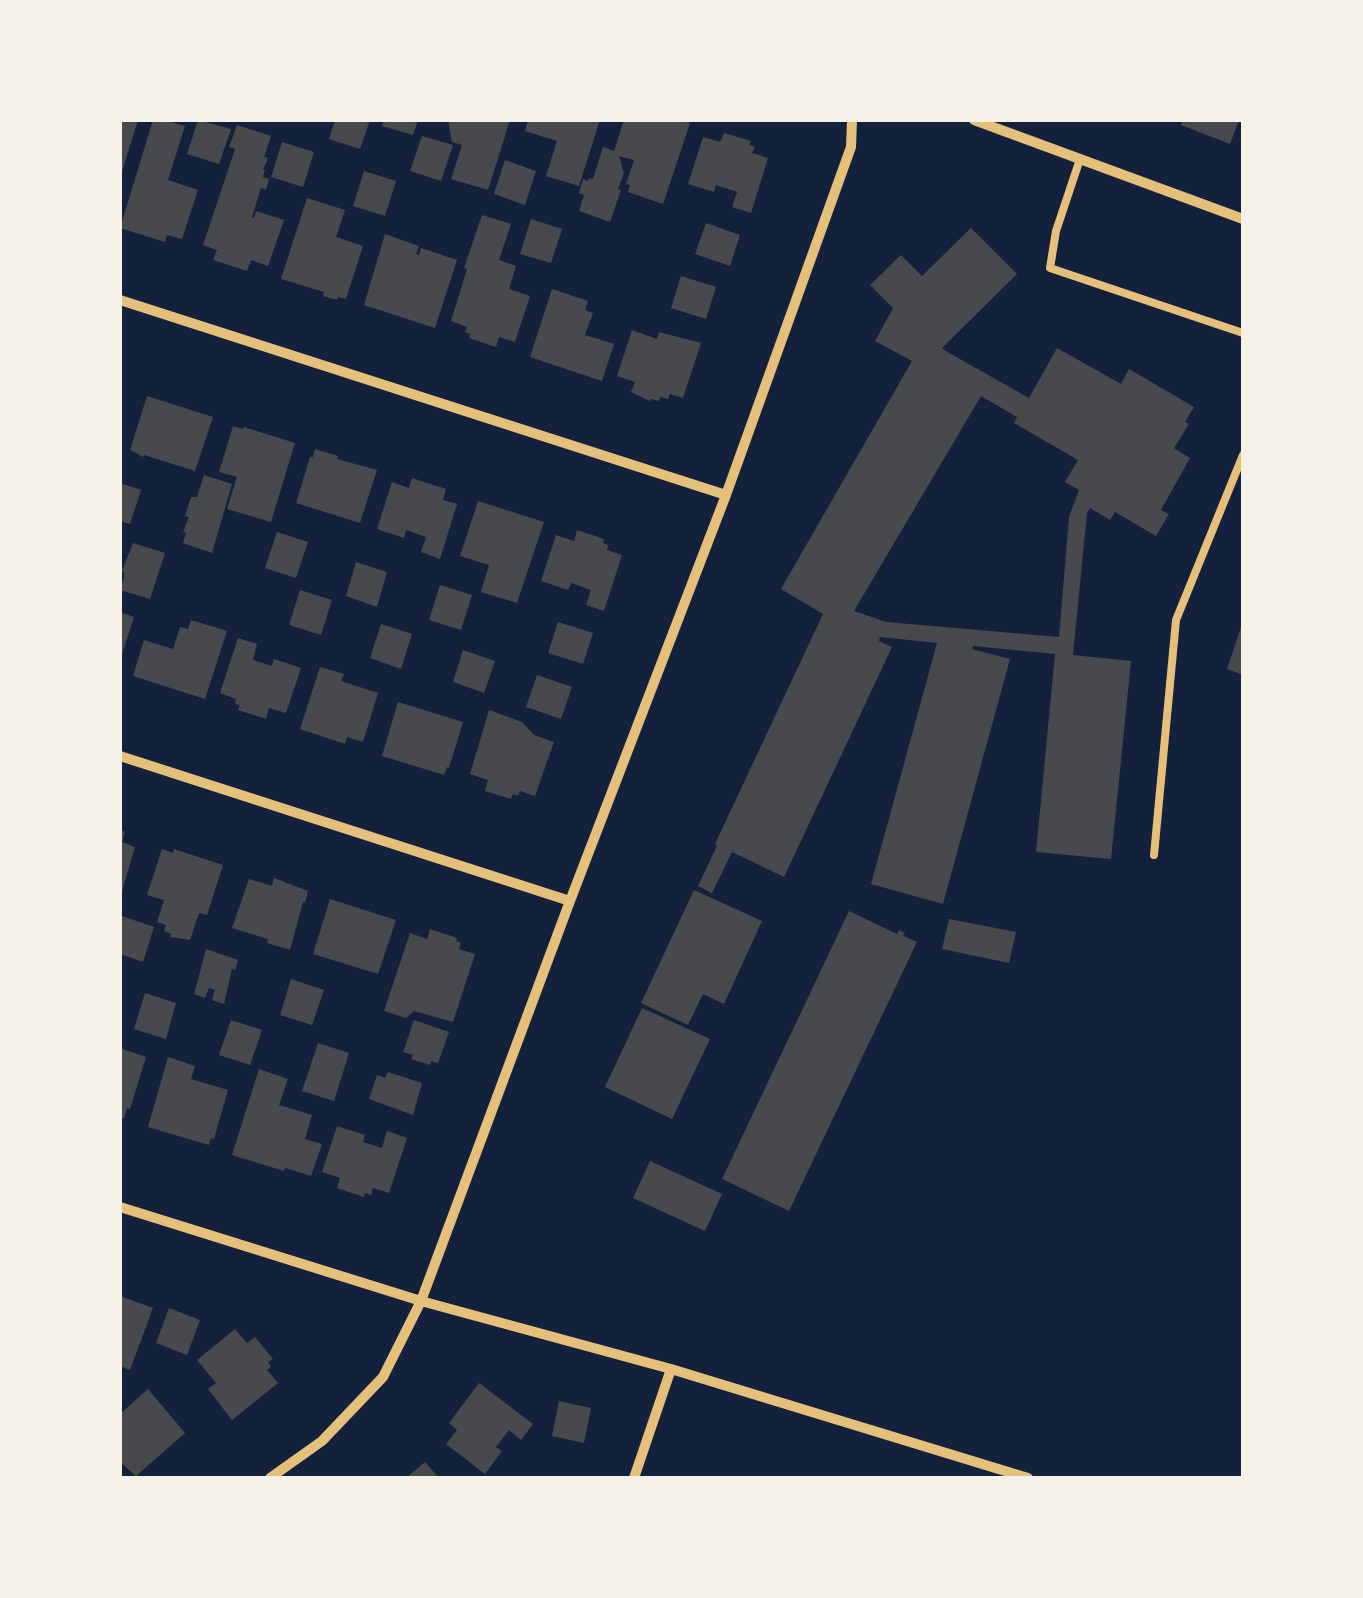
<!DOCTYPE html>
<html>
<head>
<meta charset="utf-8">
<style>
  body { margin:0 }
  #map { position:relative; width:1363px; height:1598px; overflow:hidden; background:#14213d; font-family:"PT Sans",sans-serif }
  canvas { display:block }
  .frame { position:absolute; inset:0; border:122px solid #f6f1e7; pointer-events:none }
</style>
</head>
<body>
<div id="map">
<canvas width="1363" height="1598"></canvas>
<div class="frame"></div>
</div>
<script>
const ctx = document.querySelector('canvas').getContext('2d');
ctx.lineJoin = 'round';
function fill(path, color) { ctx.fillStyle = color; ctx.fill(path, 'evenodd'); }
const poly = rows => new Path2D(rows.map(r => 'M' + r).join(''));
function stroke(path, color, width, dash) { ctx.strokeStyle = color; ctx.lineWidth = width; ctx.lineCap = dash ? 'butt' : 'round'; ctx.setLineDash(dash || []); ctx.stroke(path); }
fill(poly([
  [120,120,138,120,121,175,120,175],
  [153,120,165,120,185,126,168,180,198,190,182,239,167,235,165,242,120,228],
  [198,120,231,129,219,164,187,154],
  [335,120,370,120,360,149,329,139],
  [384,120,418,120,413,135,382,126],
  [448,120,510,120,488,190,451,179,462,145,452,142],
  [528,120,600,120,579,186,546,176,557,141,525,131],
  [624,120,679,120,690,123,663,204,628,192,630,185,626,184,634,160,619,156,624,173,618,189,621,190,610,222,579,211,584,195,579,193,583,179,588,181,589,178,593,179,603,147,614,151],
  [1183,120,1239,120,1230,144,1181,125],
  [237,125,271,136,264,157,268,158,263,170,265,170,263,177,269,179,266,190,261,188,252,217,254,218,256,211,284,220,268,266,251,260,247,271,213,260,217,250,203,245,235,149,229,147],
  [724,133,751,141,749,145,755,147,752,153,768,158,751,213,732,207,737,192,716,185,714,192,688,184,703,137,720,142],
  [422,136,453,145,441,181,410,171],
  [282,142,314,152,303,187,271,177],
  [505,160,536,171,525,205,494,194],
  [364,171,396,181,385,216,353,206],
  [307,198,345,210,336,237,363,246,346,299,338,297,337,300,323,296,324,292,281,279],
  [482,215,511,224,499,260,516,266,509,289,530,296,515,342,499,337,496,347,469,338,470,334,465,332,467,327,451,321,467,269,464,268],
  [531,219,562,229,551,263,520,254],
  [706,223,740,235,730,266,695,254],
  [971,228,1017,274,942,348,944,350,1029,398,1057,348,1121,384,1129,369,1194,407,1185,422,1189,424,1174,448,1190,458,1161,510,1169,514,1156,536,1115,512,1110,520,1090,508,1087,513,1073,655,1131,661,1111,859,1036,852,1055,654,973,646,972,649,1010,659,943,904,871,884,937,643,880,637,879,641,892,647,784,877,732,852,712,893,698,886,717,846,715,844,823,614,781,589,912,361,875,341,893,308,870,285,901,255,922,276],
  [981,396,1017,417,1014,423,1078,460,1065,482,1079,490,1069,517,1059,637,886,622,854,611],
  [385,234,419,246,416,254,419,255,421,248,457,260,435,328,364,305],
  [681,276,716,287,706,319,671,308],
  [552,289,588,301,585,310,593,313,585,335,614,344,602,381,530,357],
  [632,330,657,339,659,332,701,343,683,398,670,394,668,399,660,397,659,401,651,399,650,401,631,392,635,382,617,376],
  [147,396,213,417,195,471,144,455,143,457,130,450],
  [233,426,243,429,244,427,295,443,271,522,227,509,237,477,219,472],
  [315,449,338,456,337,459,377,470,360,523,296,503,310,457,313,457],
  [204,475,232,484,212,553,183,543,186,533,183,532,189,517,185,516,191,497,197,497],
  [412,478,446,489,443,500,457,504,440,559,421,552,426,537,406,530,404,538,377,529,392,482,409,488],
  [120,483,141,490,130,524,120,521],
  [478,501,544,522,517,603,481,592,489,565,460,556],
  [577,530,604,539,603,543,608,545,607,550,622,555,604,611,586,605,591,590,571,583,568,590,541,581,556,535,574,541],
  [277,532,308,542,296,578,265,568],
  [133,543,165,553,150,599,120,590,124,578,124,572,122,571],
  [356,562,387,572,377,607,346,596],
  [440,585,472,595,461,630,429,620],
  [300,590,332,600,321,635,289,625],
  [120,612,134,617,121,657,120,657],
  [191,620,227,631,205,699,133,676,144,640,173,649,180,627,188,629],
  [558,622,593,633,583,664,548,653],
  [381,624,412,634,401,669,370,658],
  [1242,624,1243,625,1243,675,1227,669],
  [238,638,257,644,253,660,272,666,274,659,301,668,286,713,269,708,266,719,238,710,240,705,235,704,236,699,220,693],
  [463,650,495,661,484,693,453,682],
  [320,667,344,674,341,681,378,693,363,742,347,737,345,744,300,729],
  [537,675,572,687,561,719,526,707],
  [398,702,463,722,449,768,447,767,444,775,382,756],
  [489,710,522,722,534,735,554,742,535,796,520,791,518,796,513,794,511,799,485,791,488,780,470,774],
  [120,830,125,832,122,842,135,847,121,895],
  [162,849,173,853,174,849,223,865,207,915,199,913,190,940,170,937,171,934,164,931,166,925,157,922,164,900,147,895],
  [274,878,308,891,305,903,303,902,290,950,267,943,268,939,232,928,249,879,272,886],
  [694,890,762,921,724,1004,703,994,688,1025,641,1003],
  [330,899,396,920,378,974,313,954],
  [849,911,897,934,899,930,905,933,903,936,917,942,789,1211,722,1179],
  [122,916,154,927,143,962,120,954,120,924],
  [949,919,1016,932,1009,963,942,949],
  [430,929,457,938,456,941,461,943,459,949,475,954,453,1022,414,1011,406,1018,384,1011,410,933,427,939],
  [206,949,238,960,235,970,232,969,224,1004,212,1000,215,990,209,988,205,998,194,994],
  [291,979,324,990,312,1025,280,1015],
  [145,993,176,1003,166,1039,134,1029],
  [642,1008,710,1039,672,1119,605,1087],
  [231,1020,262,1030,250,1065,219,1055],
  [414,1020,449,1032,438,1063,431,1061,430,1065,411,1059,413,1055,403,1052],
  [318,1043,349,1053,334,1101,302,1091],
  [120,1048,146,1057,130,1109,127,1108,124,1119,120,1117],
  [168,1057,195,1066,191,1079,228,1090,214,1139,211,1138,209,1145,148,1127],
  [259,1069,288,1079,279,1105,312,1115,305,1139,322,1144,311,1176,285,1168,284,1171,232,1155],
  [388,1072,422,1083,413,1115,369,1099,377,1075,385,1078],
  [337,1126,365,1135,363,1142,382,1148,387,1131,407,1138,389,1193,373,1188,371,1195,365,1193,364,1197,337,1188,340,1178,322,1172],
  [650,1161,722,1194,705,1231,633,1198],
  [120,1296,153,1308,130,1370,120,1366],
  [169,1308,200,1320,187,1355,156,1343],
  [235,1329,247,1343,255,1337,273,1359,268,1362,271,1367,267,1370,278,1383,232,1420,208,1389,216,1383,197,1360],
  [479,1383,533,1424,521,1440,509,1430,496,1447,502,1451,485,1474,446,1444,457,1430,449,1423],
  [148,1389,185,1433,136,1476,120,1462,120,1414],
  [559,1401,591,1408,584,1443,552,1436],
  [425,1462,439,1478,406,1478]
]), '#48494c');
stroke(poly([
  [1080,159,1056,231,1050,268,1243,333],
  [1154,855,1176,620,1243,455]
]), '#e5c07b', 8);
stroke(poly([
  [974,120,1243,219],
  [120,300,726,495],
  [120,756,570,901],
  [120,1207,421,1301,671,1369,1028,1478],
  [270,1478,322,1441,383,1377,421,1301,570,901,726,495,851,147,852,120],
  [634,1478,671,1369]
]), '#e5c07b', 10);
</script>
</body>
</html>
